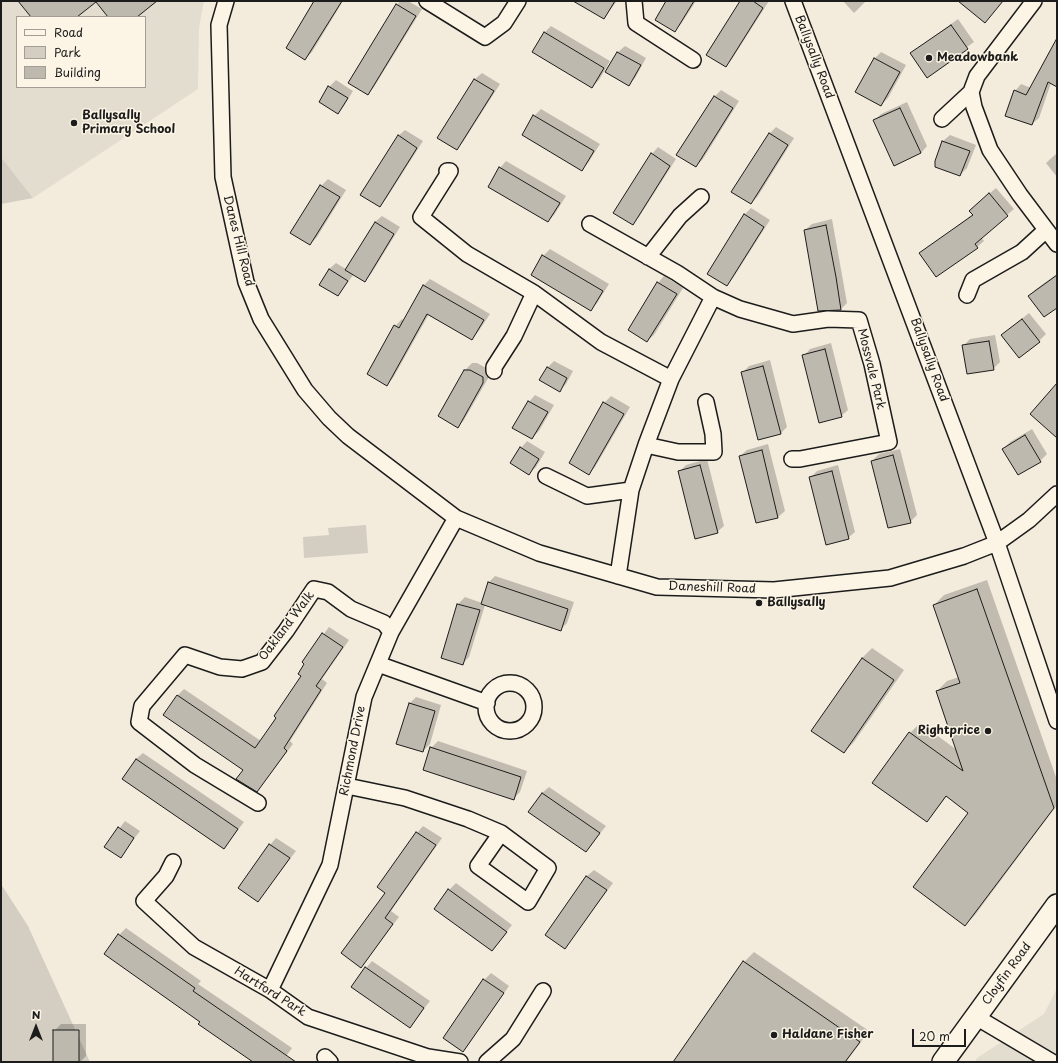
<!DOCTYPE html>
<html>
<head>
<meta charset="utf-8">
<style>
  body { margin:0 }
  #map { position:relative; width:1058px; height:1063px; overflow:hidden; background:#f3ecdd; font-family:"Playpen Sans",sans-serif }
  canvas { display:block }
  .frame { position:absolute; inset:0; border:2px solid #1c1c1c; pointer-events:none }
  .legend { position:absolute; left:16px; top:16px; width:130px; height:72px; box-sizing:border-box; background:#fcf5e5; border:1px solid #a29e95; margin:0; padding:5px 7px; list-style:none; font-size:12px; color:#1c1c1c }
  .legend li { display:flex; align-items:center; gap:8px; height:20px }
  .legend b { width:20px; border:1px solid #a29e95 }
  .north { position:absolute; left:16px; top:1007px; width:40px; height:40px; -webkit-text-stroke:3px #fcf5e5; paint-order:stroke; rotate:0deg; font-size:11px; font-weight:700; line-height:16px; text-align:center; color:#1c1c1c }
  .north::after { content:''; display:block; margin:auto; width:14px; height:18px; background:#1c1c1c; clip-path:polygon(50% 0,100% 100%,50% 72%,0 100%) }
  .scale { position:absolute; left:912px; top:1029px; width:54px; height:18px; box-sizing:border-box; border:2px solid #1c1c1c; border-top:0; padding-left:5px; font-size:12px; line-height:14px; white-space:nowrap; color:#1c1c1c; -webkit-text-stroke:3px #fcf5e5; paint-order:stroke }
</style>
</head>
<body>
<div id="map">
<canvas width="1058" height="1063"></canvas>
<div class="frame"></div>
<ul class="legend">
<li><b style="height:5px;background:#fcf5e5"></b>Road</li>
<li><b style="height:11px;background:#d3cec1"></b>Park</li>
<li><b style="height:11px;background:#beb9ae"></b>Building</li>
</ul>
<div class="north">N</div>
<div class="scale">20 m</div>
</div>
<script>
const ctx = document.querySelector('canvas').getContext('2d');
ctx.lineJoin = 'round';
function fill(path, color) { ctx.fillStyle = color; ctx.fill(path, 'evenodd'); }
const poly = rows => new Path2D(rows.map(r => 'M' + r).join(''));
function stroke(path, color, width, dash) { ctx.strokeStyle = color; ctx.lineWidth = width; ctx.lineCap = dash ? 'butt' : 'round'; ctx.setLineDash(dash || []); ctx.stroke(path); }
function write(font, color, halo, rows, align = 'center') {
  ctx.font = font + ' "Playpen Sans",sans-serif'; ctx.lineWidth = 3; ctx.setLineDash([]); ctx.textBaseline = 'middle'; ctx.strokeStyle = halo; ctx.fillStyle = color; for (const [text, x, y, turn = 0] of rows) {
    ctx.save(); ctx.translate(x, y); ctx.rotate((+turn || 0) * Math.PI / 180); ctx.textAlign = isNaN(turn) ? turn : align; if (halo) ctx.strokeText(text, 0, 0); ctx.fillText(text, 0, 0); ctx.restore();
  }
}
fill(poly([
  [1,1,204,1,199,28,198,89,33,198,1,157],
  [17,17,145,17,145,87,17,87],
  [1057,988,1057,1062,975,1062,977,1058,1044,1014]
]), '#e3ddcf');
fill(poly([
  [1,157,33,198,1,204],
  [366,525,368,553,304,558,303,537,329,535,328,528],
  [1,884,28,926,90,1062,1,1062]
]), '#d3cec1');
fill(poly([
  [315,1,343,1,312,52,305,59],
  [400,1,408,1,422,9,374,87,367,94,397,5],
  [574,1,617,1,604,18],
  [668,1,696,1,681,24,674,31],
  [741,1,769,1,732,59,726,66],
  [843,1,866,1,854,13],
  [958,19,974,42,927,76,911,53],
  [551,26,610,61,599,80,592,87,544,33],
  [1057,40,1057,86,1051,83,1039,118,1032,124,1015,91,1021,84,1031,88],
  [625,46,646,58,635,78,629,84,607,72,618,52],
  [881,52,906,65,888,98,881,105,857,91,875,58],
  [482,73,500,84,463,142,456,149,438,138,475,79],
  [336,80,353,91,344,106,338,113,329,87],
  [721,90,739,101,703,159,696,166,678,155,715,96],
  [907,102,927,146,921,153,875,120,881,114],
  [541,109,600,144,588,163,582,169,534,116],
  [776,127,794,138,758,196,751,203,770,133],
  [405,130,423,141,386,199,380,206,398,136],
  [950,135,976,145,967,168,960,175,943,141],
  [658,147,676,159,639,217,633,223,652,154],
  [1057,153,1057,177,1046,163],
  [506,161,566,196,554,215,548,221,500,168],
  [328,179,346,190,317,237,310,244,292,233,321,186],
  [996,188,1014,209,981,237,984,241,977,247,921,253,973,214,977,204],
  [751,208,770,220,733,278,726,284,708,273,745,214],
  [382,216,400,227,371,274,364,281,354,274,338,295,320,284,329,269,336,263,346,269,375,222],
  [832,219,847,303,841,309,805,230,812,224],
  [550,249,609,284,597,303,591,309,543,256],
  [1057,274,1057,307,1029,296,1036,289],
  [664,276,683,288,654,335,647,341,658,283],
  [430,279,490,314,478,332,472,339,429,314,393,378,387,385,395,326,402,319,404,321,424,285],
  [1029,313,1046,334,1039,341,1002,335],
  [995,335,1000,362,993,369,963,346,970,339],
  [831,343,848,410,841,416,804,356,810,349],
  [770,360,787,427,780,434,742,373,749,366],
  [554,361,573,371,566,384,559,391,541,380,548,367],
  [472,363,477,363,490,370,490,375,464,420,458,427,465,370],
  [535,395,554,405,539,431,532,438,529,402],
  [611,396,630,407,595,467,589,473,604,403],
  [1032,429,1047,454,1040,461,1003,449,1010,442],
  [527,441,545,452,536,467,529,473,521,448],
  [768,444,785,511,778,517,757,522,740,456,747,450],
  [900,449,917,515,910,522,872,461,879,454],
  [707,459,724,526,717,532,679,472,686,465],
  [838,465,855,532,848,538,810,478,817,471],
  [495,576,574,602,567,623,561,629,485,605,469,657,462,664,442,657,458,604,465,597,482,603,489,582],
  [987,580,1057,780,1057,805,975,915,965,925,969,813,947,796,927,821,910,733,920,723,957,750,937,691,947,681,959,677,934,605,944,595],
  [329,627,349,640,322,679,327,683,290,741,293,744,257,791,244,769,177,696,184,689,261,741,302,676,306,663,303,662],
  [872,648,904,670,854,742,844,752,813,730,862,658],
  [416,697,441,705,430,744,423,751,409,704],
  [438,741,527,771,520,792,514,798,431,748],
  [143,753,244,822,224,848,136,759],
  [549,787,606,826,586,851,542,793],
  [125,821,140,831,120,857,106,846],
  [423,826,442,838,391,911,399,917,361,967,386,892,417,833],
  [276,838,296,851,258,901,270,845],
  [594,870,613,883,565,947,546,934,587,876],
  [456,883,512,925,492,950,449,890],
  [126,928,201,981,198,984,292,1048,282,1062,255,1062,201,1022,119,935],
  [754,952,869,1031,846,1062,674,1062,744,962],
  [372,961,430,1001,410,1027,366,968],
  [491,973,509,986,469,1044,463,1051,484,980],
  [61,1024,86,1024,86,1056,80,1062,54,1062,54,1031]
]), '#0003');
const building = poly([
  [18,1,157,1,137,17,108,17,96,2,77,17,31,17,18,1],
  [314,1,342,1,305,60,286,48,314,1],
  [573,1,615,1,604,19,573,1],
  [666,1,694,1,675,32,655,20,666,1],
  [740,1,753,1,763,8,726,67,706,55,740,1],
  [958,1,1003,1,985,23,958,1],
  [396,4,416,16,368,95,348,83,396,4],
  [951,25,968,49,927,78,910,53,951,25],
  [544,32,604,68,592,88,532,52,544,32],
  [1057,38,1057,87,1048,82,1032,125,1005,116,1014,90,1026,95,1057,38],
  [617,52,641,65,629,86,605,72,617,52],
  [874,58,900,72,881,106,855,92,874,58],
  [474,79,494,91,457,150,437,138,474,79],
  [328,86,348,98,338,114,319,102,328,86],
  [714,96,733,108,696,167,676,155,714,96],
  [900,108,921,153,894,166,873,120,900,108],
  [533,115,594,151,582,171,522,135,533,115],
  [769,133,788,145,751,204,731,192,769,133],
  [398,135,417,148,380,207,360,195,398,135],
  [942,141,970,151,960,176,935,167,935,161,942,141],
  [651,153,670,166,633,225,613,213,651,153],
  [499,167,560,203,548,222,488,187,499,167],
  [320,185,340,197,310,245,290,233,320,185],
  [989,193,1008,216,975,244,978,248,936,277,919,253,973,215,969,211,989,193],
  [744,214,764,227,727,286,707,274,744,214],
  [375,222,394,234,365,282,345,270,375,222],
  [826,225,836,277,841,310,818,311,804,230,826,225],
  [542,255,603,291,591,311,531,275,542,255],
  [329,269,348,281,338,296,319,285,329,269],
  [1057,275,1057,308,1044,317,1028,296,1057,275],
  [657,282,677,294,647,342,628,330,657,282],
  [423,285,484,320,472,340,427,314,387,386,367,374,394,325,399,328,423,285],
  [1022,319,1040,342,1019,358,1001,335,1022,319],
  [989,341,994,370,967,374,962,345,989,341],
  [825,349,842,417,819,423,802,355,825,349],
  [763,366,781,434,758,440,741,372,763,366],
  [547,367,567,378,560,392,539,380,547,367],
  [464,370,470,370,483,377,483,383,458,428,438,416,464,370],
  [1057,383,1057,438,1030,414,1057,383],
  [528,401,548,412,532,439,512,428,528,401],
  [603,402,624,414,589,475,569,463,603,402],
  [1025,435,1041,462,1018,475,1002,449,1025,435],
  [520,447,539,459,529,475,510,463,520,447],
  [762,450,778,518,756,523,739,456,762,450],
  [893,455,911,523,888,528,871,461,893,455],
  [700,465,718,533,695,539,678,471,700,465],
  [832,471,849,539,826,545,809,477,832,471],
  [488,582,568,609,561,631,481,604,488,582],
  [977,589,1054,808,965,926,913,887,968,813,946,796,927,822,872,783,909,732,963,771,936,691,960,683,933,605,977,589],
  [457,604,480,610,463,665,441,658,457,604],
  [322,633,343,647,316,686,321,690,284,748,287,751,257,792,236,779,243,770,163,715,177,695,255,748,276,718,274,716,301,676,298,674,304,664,302,662,322,633],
  [862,658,894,680,844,753,811,731,862,658],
  [409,703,435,711,423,752,396,744,409,703],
  [430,747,521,777,514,800,423,770,430,747],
  [136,759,238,829,224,849,122,779,136,759],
  [542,793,600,833,586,852,528,812,542,793],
  [118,827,134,838,121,858,104,847,118,827],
  [416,832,436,845,385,918,393,924,361,968,341,953,385,893,377,887,416,832],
  [269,844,290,858,258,902,238,888,269,844],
  [586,876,607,890,565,949,545,935,586,876],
  [448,889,507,932,492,951,434,909,448,889],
  [118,934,195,988,193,991,296,1062,253,1062,198,1024,200,1022,104,954,118,934],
  [743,961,860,1042,845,1062,673,1062,743,961],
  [365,967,424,1008,410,1028,351,987,365,967],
  [483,979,504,993,463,1052,443,1038,483,979],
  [53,1030,79,1030,79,1062,53,1062,53,1030]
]);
fill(building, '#beb9ae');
stroke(building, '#1c1c1c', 1);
const street = poly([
  [226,1,219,25,223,177,246,282,261,319,305,390,329,418,348,436,456,518,539,553,657,587,774,590,890,578,964,556,997,543,1029,520,1057,494],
  [427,1,485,37,504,23,518,1],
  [634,1,636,23,693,60],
  [793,1,997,543,1057,721],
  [1034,1,977,76,971,92,974,107,990,150,1020,195,1057,244],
  [942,119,971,92],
  [447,171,450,171,421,217,467,254,534,293,601,342,671,379],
  [590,224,677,273,713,297],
  [648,257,680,216,701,197],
  [967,295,973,280,1022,252,1046,230],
  [494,371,494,367,514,336,534,293],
  [646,445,678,452,714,452,713,434,706,402],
  [546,476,587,496,631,490],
  [618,576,631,490,646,445,671,379,713,297,740,309,793,324,828,319,859,320,872,364,889,442,800,459,792,459],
  [378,664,487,703],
  '486 707a24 24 0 1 1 48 0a24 24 0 1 1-48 0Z',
  [347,786,405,798,468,819,501,833,548,868,528,902,478,866,501,833],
  [258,803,195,765,139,722,142,706,185,655,220,667,242,669,262,662,286,631,314,589,328,592,351,609,384,623,391,632],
  [173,862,166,876,144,901,194,947,270,990,308,1017,428,1057,460,1062],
  [270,990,330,865,364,697,391,632,456,518],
  [976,1017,1052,1062],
  [325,1057,330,1062],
  [487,1062,513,1039,543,991]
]);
const secondary = poly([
  [943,1062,1057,905]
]);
stroke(street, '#1c1c1c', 18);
stroke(secondary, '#1c1c1c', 24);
stroke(street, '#fcf5e5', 15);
stroke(secondary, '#fcf5e5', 21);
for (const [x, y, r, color] of [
  [929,58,4,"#1c1c1c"],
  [74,123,4,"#1c1c1c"],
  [759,603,4,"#1c1c1c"],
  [988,731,4,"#1c1c1c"],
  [774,1035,4,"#1c1c1c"]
]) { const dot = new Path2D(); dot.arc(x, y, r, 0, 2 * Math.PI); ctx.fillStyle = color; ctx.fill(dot); stroke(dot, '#fcf5e5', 1.5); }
write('12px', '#1c1c1c', '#fcf5e5', [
  ["Ballysally Road",814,57,69],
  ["Danes Hill Road",238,241,76],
  ["Ballysally Road",929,360,70],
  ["Mossvale Park",871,369,76],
  ["Daneshill Road",712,588,2],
  ["Oakland Walk",287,626,-53],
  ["Richmond Drive",353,751,-79],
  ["Cloyfin Road",1007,974,-54],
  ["Hartford Park",270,992,32]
]);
write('bold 12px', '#1c1c1c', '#fcf5e5', [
  ["Meadowbank",937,58],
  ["Ballysally",82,116],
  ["Primary School",82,130],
  ["Ballysally",767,603],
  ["Rightprice",980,731,"right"],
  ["Haldane Fisher",782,1035]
], 'left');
</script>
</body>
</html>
